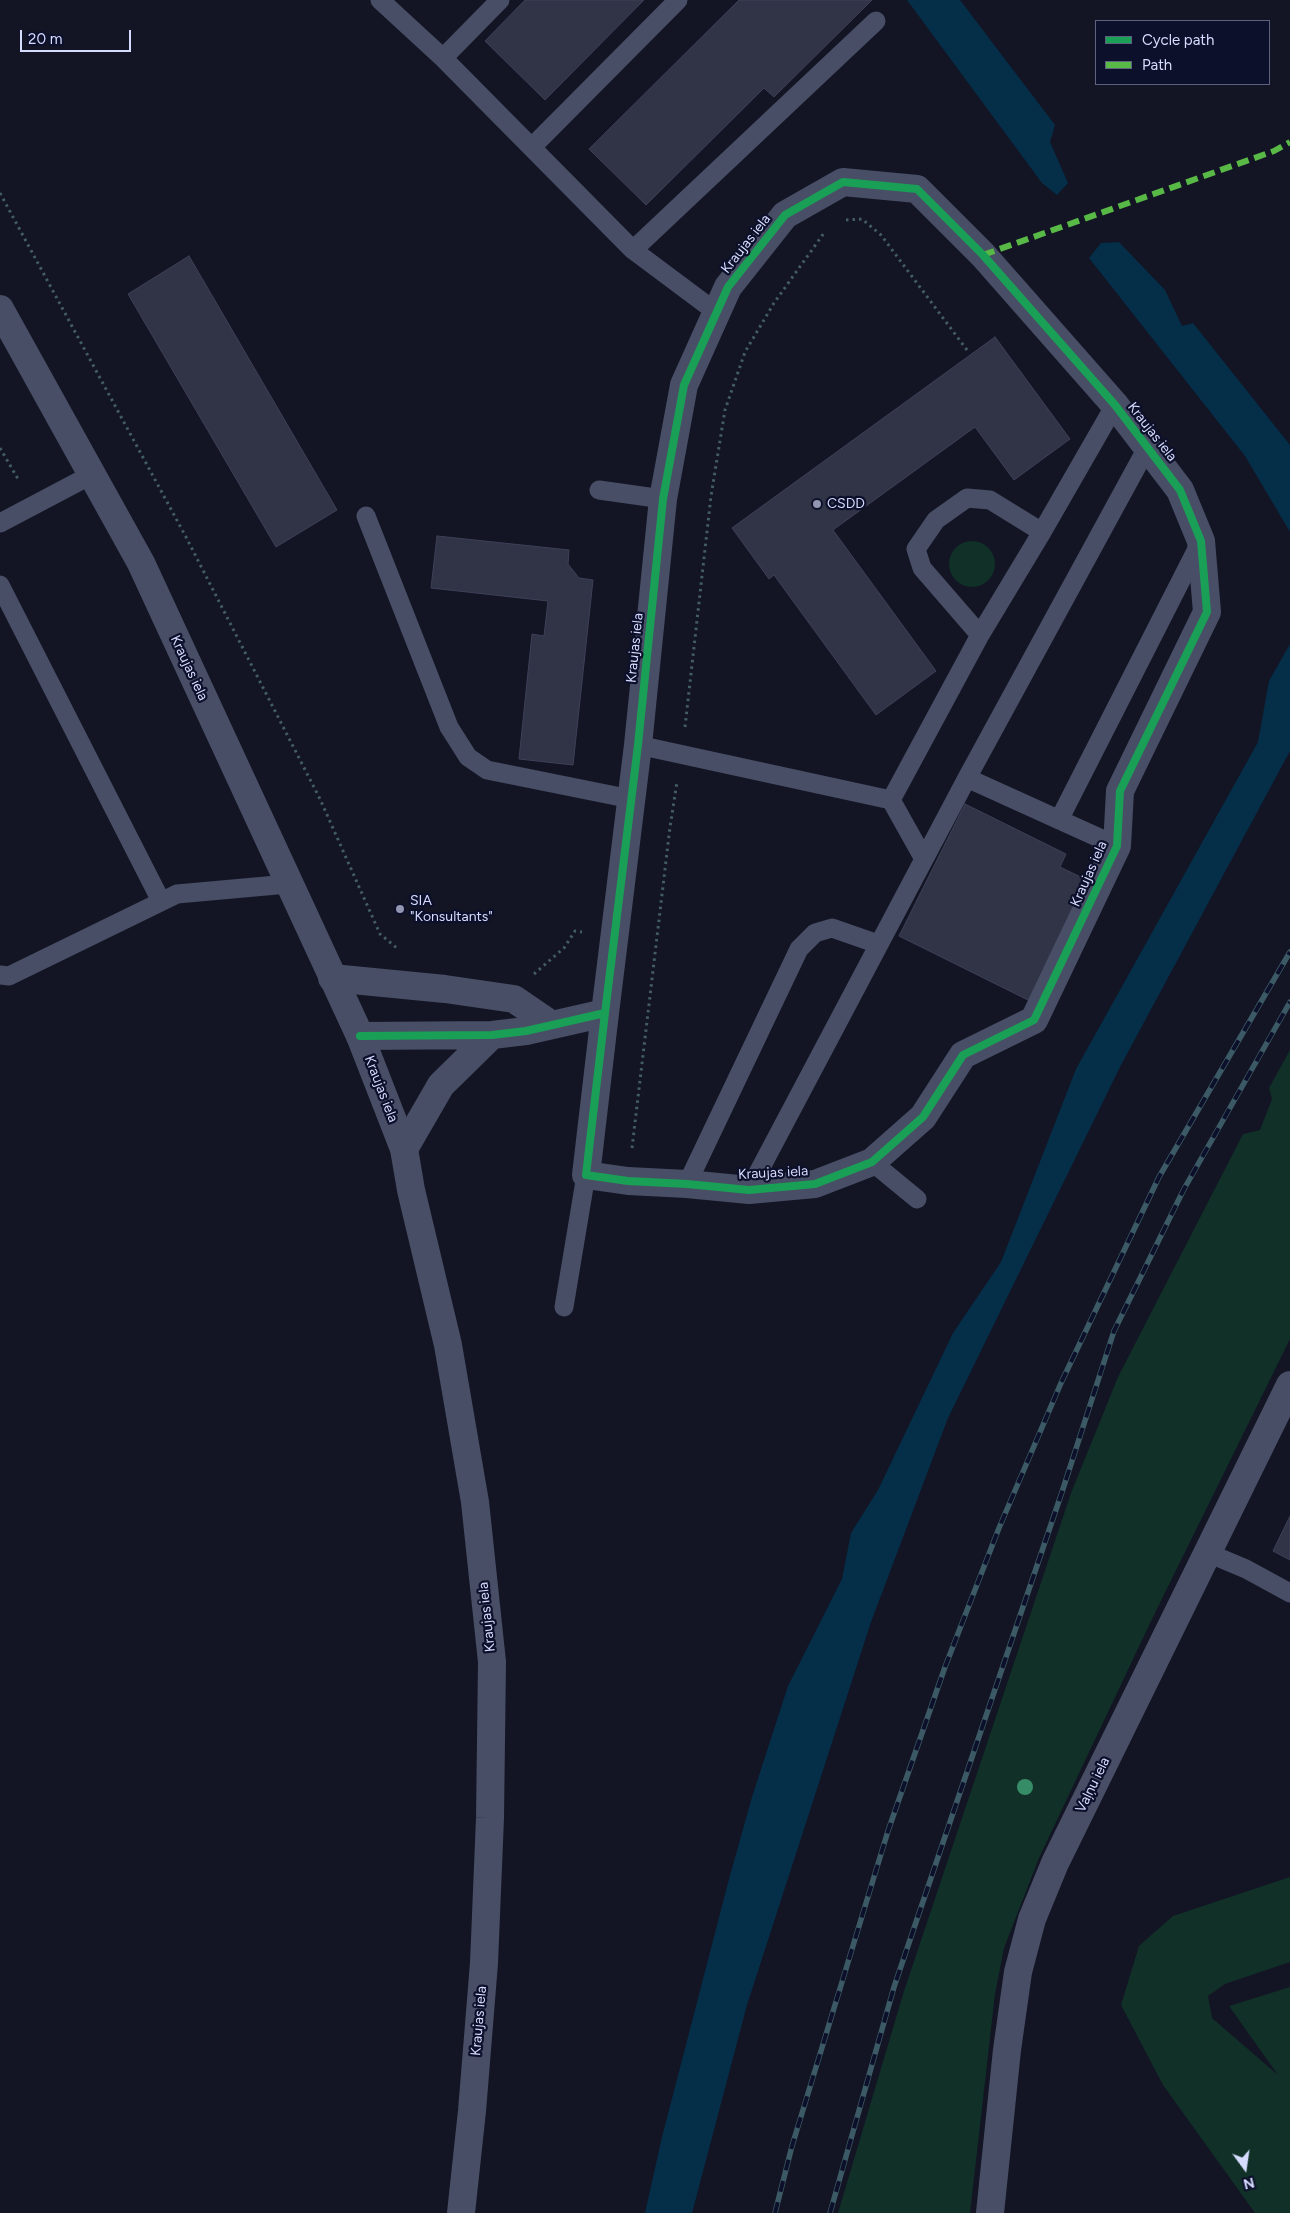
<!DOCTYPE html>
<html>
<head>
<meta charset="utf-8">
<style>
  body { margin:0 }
  #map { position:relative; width:1290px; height:2213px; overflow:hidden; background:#131524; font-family:Figtree,sans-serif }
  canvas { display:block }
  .legend { position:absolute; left:1095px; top:20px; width:175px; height:65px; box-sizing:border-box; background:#0d102a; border:1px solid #5d627f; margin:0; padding:6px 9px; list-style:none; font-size:15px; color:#d6dcff }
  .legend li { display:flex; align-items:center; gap:10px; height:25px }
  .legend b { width:25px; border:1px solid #5d627f }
  .north { position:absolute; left:1220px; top:2143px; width:50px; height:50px; -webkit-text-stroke:4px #0d102a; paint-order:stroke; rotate:166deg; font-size:14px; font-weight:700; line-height:20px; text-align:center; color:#d6dcff }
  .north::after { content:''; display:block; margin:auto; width:18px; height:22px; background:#d6dcff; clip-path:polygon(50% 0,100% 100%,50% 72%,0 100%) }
  .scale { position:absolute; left:20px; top:30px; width:111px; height:22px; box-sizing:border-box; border:2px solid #d6dcff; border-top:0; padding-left:6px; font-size:15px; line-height:18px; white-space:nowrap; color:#d6dcff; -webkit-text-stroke:4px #0d102a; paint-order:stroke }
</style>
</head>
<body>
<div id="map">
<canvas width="1290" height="2213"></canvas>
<ul class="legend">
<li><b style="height:6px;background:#1a9f57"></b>Cycle path</li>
<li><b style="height:6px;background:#58b947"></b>Path</li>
</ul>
<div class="north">N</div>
<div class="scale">20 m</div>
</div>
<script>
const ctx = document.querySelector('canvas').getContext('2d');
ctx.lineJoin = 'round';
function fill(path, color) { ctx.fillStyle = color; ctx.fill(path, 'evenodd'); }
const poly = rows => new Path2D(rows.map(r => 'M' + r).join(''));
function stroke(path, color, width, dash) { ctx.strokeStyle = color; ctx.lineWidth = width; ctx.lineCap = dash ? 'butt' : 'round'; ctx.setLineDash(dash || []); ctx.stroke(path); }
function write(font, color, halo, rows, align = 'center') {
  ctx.font = font + ' Figtree,sans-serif'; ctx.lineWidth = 4.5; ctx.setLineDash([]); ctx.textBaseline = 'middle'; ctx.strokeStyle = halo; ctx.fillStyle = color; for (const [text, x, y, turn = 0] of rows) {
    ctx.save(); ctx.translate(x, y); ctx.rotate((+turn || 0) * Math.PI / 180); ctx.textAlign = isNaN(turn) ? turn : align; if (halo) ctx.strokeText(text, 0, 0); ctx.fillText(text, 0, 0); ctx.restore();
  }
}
fill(poly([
  '949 564a23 23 0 1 1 46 0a23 23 0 1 1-46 0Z',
  [1290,1050,1290,1339,1152,1619,1039,1858,1004,1948,995,1994,970,2213,838,2213,904,1991,1071,1493,1118,1377,1243,1134,1260,1130,1272,1099,1269,1088],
  [1290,1877,1290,1962,1225,1984,1208,1996,1212,2018,1278,2075,1229,2006,1290,1987,1290,2213,1255,2213,1163,2085,1121,2005,1139,1946,1173,1916]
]), '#103028');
fill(poly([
  [907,0,960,0,1055,125,1050,142,1068,183,1057,195,1042,183],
  [1119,242,1165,290,1182,326,1193,323,1290,445,1290,532,1245,456,1089,258,1101,243],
  [1290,644,1290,751,1121,1065,948,1418,871,1622,747,2005,692,2213,645,2213,662,2137,729,1879,752,1797,788,1686,842,1579,851,1533,878,1490,953,1333,1001,1262,1076,1069,1258,742,1269,681]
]), '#052e48');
const building = poly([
  [525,0,644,0,545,100,485,41,525,0],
  [739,0,872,0,774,97,764,88,646,205,589,149,739,0],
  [189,256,337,510,276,547,128,294,189,256],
  [995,337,1070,439,1014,480,975,427,833,530,936,671,876,715,774,575,769,579,732,528,995,337],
  [437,536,569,550,568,564,579,578,593,580,573,765,519,759,532,634,544,636,548,601,431,588,437,536],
  [965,804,1066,854,1060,867,1093,883,1034,1003,899,936,965,804],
  [1290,1516,1290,1560,1273,1551,1290,1516]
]);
fill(building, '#313446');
stroke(building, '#3e4058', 1);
stroke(poly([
  [0,193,186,537,320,799,380,934,398,949],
  [846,220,862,219,881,235,967,350],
  [0,448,18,479],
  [685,727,711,496,725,410,745,352,774,303,824,233],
  [534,974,564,948,575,931,582,932],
  [632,1148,670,827,677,782]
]), '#435c65', 3, [2.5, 4]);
stroke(poly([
  [380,0,443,58,633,250,716,312],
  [443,58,500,0],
  [532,147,678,0],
  [633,250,876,21],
  [599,490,663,499],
  [366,516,449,727,468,757,487,770,631,799],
  [0,523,91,475],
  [0,585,161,901],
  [980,635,922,568,916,549,936,520,967,498,990,500,1042,532],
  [638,745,891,800,980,635,1042,532,1115,405],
  [967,778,1117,846],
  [891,800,924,859],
  [1059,820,1200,543],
  [0,975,9,976,177,894,288,884],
  [872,1162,917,1199],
  [687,1184,799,949,815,933,832,928,878,944],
  [749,1190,967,778,1148,446],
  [564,1307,586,1175],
  [1208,1553,1246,1569,1290,1593]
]), '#484e65', 19);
stroke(poly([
  [332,978,445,989,514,999,552,1025],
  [360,1036,492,1035,526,1031,605,1013,638,745,663,499,684,385,728,287,785,215,843,182,917,189,983,255,1115,405,1180,490,1201,541,1207,612,1120,791,1117,846,1034,1020,963,1055,923,1117,872,1162,815,1184,749,1190,687,1184,628,1181,586,1175,605,1013],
  [404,1149,441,1085,492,1035],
  [990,2213,1007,2050,1018,1972,1032,1919,1055,1863,1290,1385]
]), '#484e65', 28);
stroke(poly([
  [0,309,141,563,360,1036,404,1149,411,1190,448,1345,475,1502,492,1662,490,1818,484,1963,472,2111,461,2213]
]), '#484e65', 28);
const rail = poly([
  [775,2213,792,2146,888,1831,945,1667,999,1528,1061,1383,1159,1177,1290,952],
  [830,2213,894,1987,1062,1492,1114,1331,1184,1189,1290,1002]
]);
stroke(rail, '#3c5a65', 5.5);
stroke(rail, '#0d102a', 4, [11]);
stroke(poly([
  [983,255,1274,151,1290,142]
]), '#58b947', 6, [12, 6]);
stroke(poly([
  [360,1036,492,1035,526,1031,605,1013,638,745,663,499,684,385,728,287,785,215,843,182,917,189,983,255,1115,405,1180,490,1201,541,1207,612,1120,791,1117,846,1034,1020,963,1055,923,1117,872,1162,815,1184,749,1190,687,1184,628,1181,586,1175,605,1013]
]), '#1a9f57', 8);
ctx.fillStyle = '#378c68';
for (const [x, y] of [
  [1025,1787]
]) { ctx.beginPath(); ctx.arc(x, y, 8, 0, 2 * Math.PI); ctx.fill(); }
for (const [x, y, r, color] of [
  [817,504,5,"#9296b2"],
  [400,909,5,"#9296b2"]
]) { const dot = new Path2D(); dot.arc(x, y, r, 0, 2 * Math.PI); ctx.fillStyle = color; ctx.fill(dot); stroke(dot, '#0d102a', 2); }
write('14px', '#d6dcff', '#0d102a', [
  ["Kraujas iela",746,244,-52],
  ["Kraujas iela",1152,432,52],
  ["Kraujas iela",635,648,-84],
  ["Kraujas iela",189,668,65],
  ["Kraujas iela",1089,874,-66],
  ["Kraujas iela",381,1089,69],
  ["Kraujas iela",773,1173,-3],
  ["Kraujas iela",487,1617,-96],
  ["Vaļņu iela",1093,1785,-64],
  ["Kraujas iela",479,2021,-85]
]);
write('14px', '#d6dcff', '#0d102a', [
  ["CSDD",827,504],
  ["SIA",410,901],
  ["\"Konsultants\"",410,917]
], 'left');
</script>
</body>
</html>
